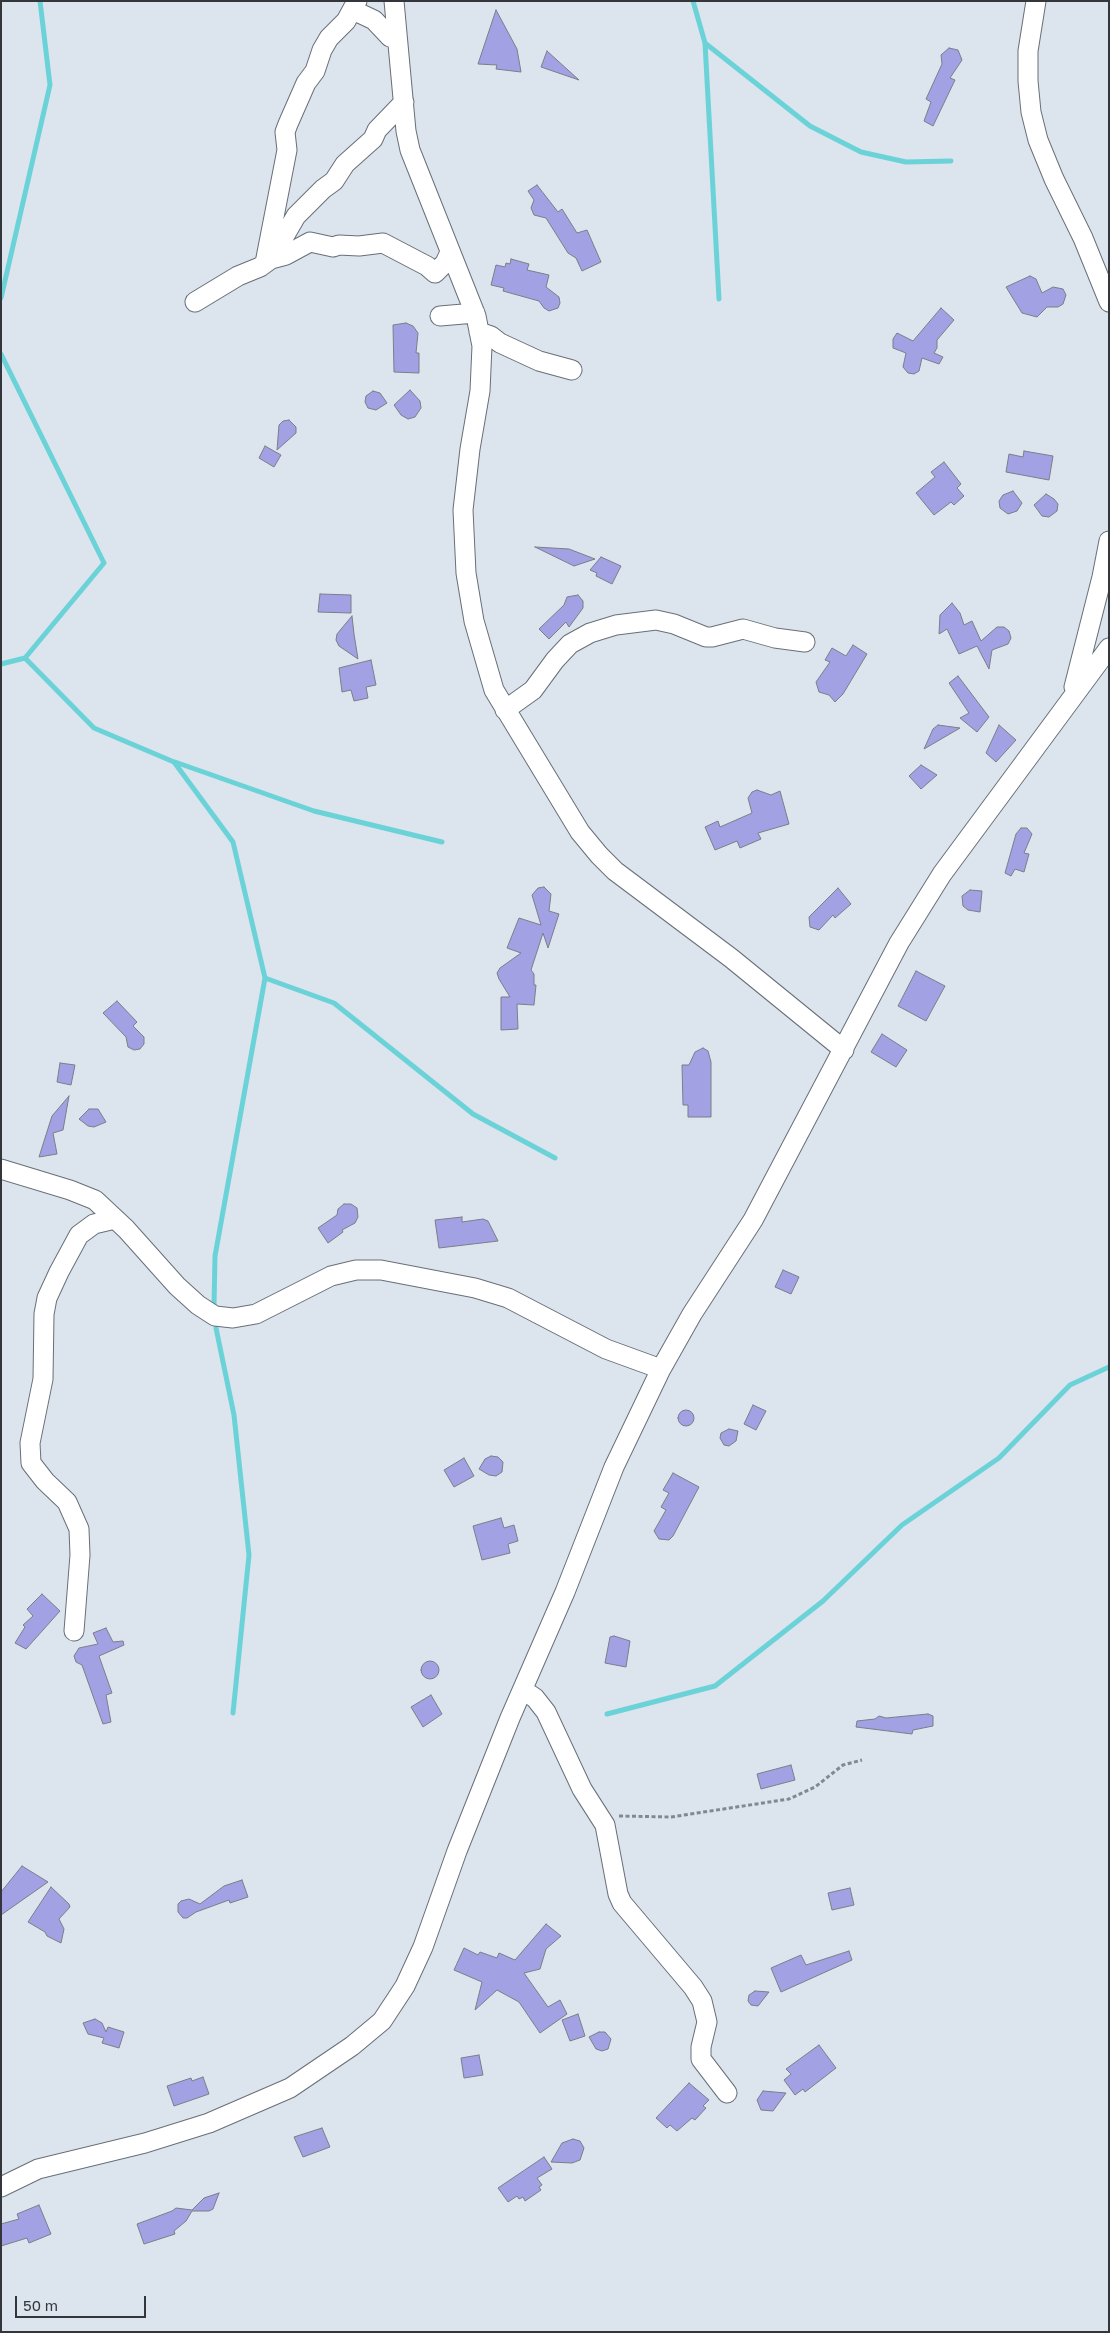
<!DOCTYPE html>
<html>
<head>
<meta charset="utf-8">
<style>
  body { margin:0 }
  #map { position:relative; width:1110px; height:2333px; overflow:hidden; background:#dce4ee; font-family:"Golos Text",sans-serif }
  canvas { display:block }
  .frame { position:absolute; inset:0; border:2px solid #33363a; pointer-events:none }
  .scale { position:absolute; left:15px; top:2296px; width:131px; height:22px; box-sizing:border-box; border:2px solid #33363a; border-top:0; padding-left:6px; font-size:15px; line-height:18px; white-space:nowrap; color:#33363a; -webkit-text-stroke:4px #dce4ee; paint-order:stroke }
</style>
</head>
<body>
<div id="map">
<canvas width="1110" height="2333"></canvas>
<div class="frame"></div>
<div class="scale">50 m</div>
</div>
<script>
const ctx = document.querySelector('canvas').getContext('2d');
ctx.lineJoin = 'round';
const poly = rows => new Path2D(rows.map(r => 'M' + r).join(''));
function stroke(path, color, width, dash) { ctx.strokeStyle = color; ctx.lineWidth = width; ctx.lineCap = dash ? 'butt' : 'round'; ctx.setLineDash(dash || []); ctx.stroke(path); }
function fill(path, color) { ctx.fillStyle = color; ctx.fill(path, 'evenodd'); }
stroke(poly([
  [693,1,705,43,719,299],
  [705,43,810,126,861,152,906,162,951,161],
  [1,298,50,85,40,1],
  [1,354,104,563,25,658,1,664],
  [25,658,94,728,174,762,233,842,265,978,215,1256,214,1306],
  [175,762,314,811,442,842],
  [265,978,334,1003,473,1114,555,1158],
  [216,1328,234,1415,249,1555,233,1713],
  [607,1714,715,1686,823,1601,902,1525,999,1458,1070,1385,1109,1367]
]), '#6bd3d7', 5);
const building = poly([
  [496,10,517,49,521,72,496,69,497,65,478,64,496,10],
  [949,48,958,50,962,60,950,78,955,80,933,126,924,121,931,102,926,99,942,64,941,55,949,48],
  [547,51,579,80,541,67,547,51],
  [537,185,558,212,562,209,577,233,587,230,601,262,582,271,576,258,568,253,546,218,534,215,531,208,534,200,528,191,537,185],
  [511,259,529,264,527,270,549,275,546,287,559,297,560,303,558,308,549,311,544,308,539,301,503,291,504,288,491,285,496,265,505,267,506,263,510,264,511,259],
  [1030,276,1036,279,1042,293,1053,287,1063,289,1066,295,1063,304,1058,307,1047,307,1037,317,1022,313,1006,287,1030,276],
  [941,308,954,320,937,340,937,348,934,353,943,357,939,364,922,358,919,371,914,374,908,373,903,367,906,353,893,348,893,339,897,333,913,341,941,308],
  [406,323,413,326,418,333,416,353,419,353,419,373,394,372,393,325,406,323],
  [410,390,420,401,421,408,415,417,408,419,401,415,394,405,410,390],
  [373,391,380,393,387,403,376,410,368,408,365,402,366,396,373,391],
  [289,420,296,427,296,433,277,450,279,425,283,421,289,420],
  [265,446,281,455,274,467,259,458,265,446],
  [1024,451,1053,456,1049,480,1006,472,1009,454,1023,457,1024,451],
  [944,462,961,484,957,488,964,496,954,505,951,502,934,515,916,493,935,477,931,472,944,462],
  [1013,491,1022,503,1017,511,1008,514,1000,508,999,501,1003,495,1013,491],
  [1046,494,1054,499,1058,504,1057,511,1049,517,1042,516,1034,505,1046,494],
  [535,547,569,549,595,559,574,566,535,547],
  [601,557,621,566,612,584,596,576,597,573,590,570,601,557],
  [320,594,351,595,351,613,318,612,320,594],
  [578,595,583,601,583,608,569,627,566,622,549,639,539,629,564,605,567,597,578,595],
  [952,603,960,613,964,625,972,621,981,641,997,627,1004,627,1009,631,1011,638,1008,644,992,650,989,669,977,646,959,654,947,629,939,634,940,615,952,603],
  [352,616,354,634,358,659,339,646,336,640,337,634,352,616],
  [853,645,867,654,843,694,835,702,829,695,819,692,816,682,830,662,825,660,832,648,846,656,853,645],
  [371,660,376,685,366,687,368,698,354,701,351,690,342,692,339,668,371,660],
  [958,676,989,717,977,732,960,718,969,713,949,683,958,676],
  [938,725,960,728,924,749,933,729,938,725],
  [999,725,1016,740,996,762,986,753,999,725],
  [921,765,937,775,921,789,909,776,921,765],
  [757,790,771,795,780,791,789,824,758,833,761,839,740,848,737,841,715,850,705,827,718,821,720,827,752,813,748,798,752,792,757,790],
  [1021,828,1027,828,1032,834,1024,853,1029,854,1024,872,1015,869,1011,876,1005,873,1016,834,1021,828],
  [544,887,551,894,549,911,559,914,548,948,543,933,531,970,534,974,534,985,536,985,534,1005,517,1004,518,1029,501,1030,501,997,510,997,499,979,497,973,500,968,521,953,507,948,519,918,541,925,532,895,538,888,544,887],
  [838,888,851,904,835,918,833,915,819,930,810,927,809,917,838,888],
  [970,890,982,891,980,912,968,910,963,906,962,896,970,890],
  [916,971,945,986,926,1021,898,1006,916,971],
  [117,1001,137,1022,133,1026,144,1037,144,1044,140,1049,134,1050,128,1047,126,1037,103,1013,117,1001],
  [882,1034,907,1050,896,1067,871,1052,882,1034],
  [703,1048,708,1051,711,1062,711,1117,688,1117,688,1105,683,1105,682,1065,689,1065,695,1052,703,1048],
  [60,1063,75,1065,71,1085,57,1082,60,1063],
  [69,1096,63,1130,53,1133,57,1154,39,1157,52,1116,69,1096],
  [89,1109,98,1109,106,1122,94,1127,88,1126,79,1119,89,1109],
  [344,1204,351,1204,357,1208,358,1217,355,1223,342,1230,343,1232,328,1243,318,1228,337,1215,338,1209,344,1204],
  [462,1217,462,1222,483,1219,488,1221,498,1241,439,1248,435,1220,462,1217],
  [783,1270,799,1277,791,1294,775,1287,783,1270],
  [753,1405,766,1411,756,1430,744,1424,753,1405],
  '678 1418a8 8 0 1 1 16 0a8 8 0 1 1-16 0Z',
  [729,1429,738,1431,736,1441,729,1446,724,1445,720,1438,721,1433,729,1429],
  [491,1456,498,1457,503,1462,502,1472,496,1476,489,1475,479,1469,485,1459,491,1456],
  [464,1458,474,1476,454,1487,444,1470,464,1458],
  [673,1473,699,1487,673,1536,669,1540,659,1539,654,1531,666,1510,661,1507,669,1493,663,1490,673,1473],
  [501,1518,504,1528,514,1525,518,1541,508,1544,510,1553,482,1560,473,1526,501,1518],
  [42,1594,60,1611,26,1649,15,1643,25,1627,23,1625,33,1616,27,1609,42,1594],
  [106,1628,113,1642,123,1641,124,1645,99,1656,112,1693,106,1695,111,1722,103,1724,82,1665,76,1662,74,1656,79,1648,98,1644,93,1633,106,1628],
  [614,1636,630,1641,626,1667,605,1663,610,1637,614,1636],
  '421 1670a9 9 0 1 1 18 0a9 9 0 1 1-18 0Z',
  [431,1695,442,1714,423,1727,411,1707,431,1695],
  [928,1714,933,1716,933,1726,913,1730,912,1734,856,1727,857,1721,875,1719,879,1716,886,1718,928,1714],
  [791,1765,795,1780,761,1789,757,1774,791,1765],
  [22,1866,48,1882,1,1915,1,1892,22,1866],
  [242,1880,248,1897,230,1903,229,1900,196,1912,187,1918,183,1918,178,1912,178,1904,181,1901,189,1899,200,1904,224,1886,242,1880],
  [51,1887,69,1904,70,1907,59,1919,64,1929,61,1943,47,1936,45,1932,28,1922,51,1887],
  [850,1888,854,1905,832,1910,828,1893,850,1888],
  [546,1924,561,1936,546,1949,540,1969,524,1973,548,2007,560,2000,567,2014,540,2033,519,2002,497,1990,475,2010,482,1982,454,1970,464,1948,478,1955,480,1952,497,1958,499,1953,515,1960,546,1924],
  [849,1951,852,1960,781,1992,771,1968,801,1955,806,1965,849,1951],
  [755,1991,769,1992,758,2006,751,2005,748,2001,749,1995,755,1991],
  [578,2014,585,2036,570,2041,562,2020,578,2014],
  [95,2019,102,2023,106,2032,108,2027,124,2032,119,2048,102,2043,104,2038,88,2034,83,2023,95,2019],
  [599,2032,605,2032,611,2039,608,2049,602,2051,596,2049,589,2037,599,2032],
  [819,2045,836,2068,805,2092,803,2089,795,2095,784,2080,791,2074,786,2069,819,2045],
  [479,2055,483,2075,464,2078,461,2058,479,2055],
  [203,2077,209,2094,174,2106,167,2086,191,2078,192,2081,203,2077],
  [689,2083,709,2100,703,2106,706,2108,695,2120,692,2118,677,2131,670,2125,667,2128,656,2118,689,2083],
  [763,2091,786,2093,773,2111,761,2110,757,2100,763,2091],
  [322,2128,330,2147,303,2157,294,2137,322,2128],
  [573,2139,580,2141,584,2148,580,2160,572,2163,551,2162,562,2143,573,2139],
  [544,2157,552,2169,537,2178,542,2185,539,2187,541,2190,525,2201,523,2197,519,2199,517,2196,508,2202,498,2188,544,2157],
  [219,2193,213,2209,209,2211,192,2211,186,2221,174,2231,175,2234,144,2244,137,2224,172,2211,176,2208,192,2210,204,2198,219,2193],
  [39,2205,51,2234,29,2243,27,2238,1,2246,1,2224,19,2219,17,2214,39,2205]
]);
fill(building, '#a1a1e4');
stroke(building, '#7d7d88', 1);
const minor = poly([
  [394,1,406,131,410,150,476,316,482,346,480,391,470,449,463,510,466,573,474,621,494,690,580,832,599,855,615,871,731,958,844,1050],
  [1036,1,1028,51,1028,81,1031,112,1038,140,1054,179,1083,238,1109,302],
  [353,8,357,12,374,20,390,37,397,39],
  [277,257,281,242,296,216,323,189,334,181,345,164,373,139,377,130,404,102],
  [265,263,287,150,285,132,288,124,306,83,315,71,322,50,329,38,346,21,357,1],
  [195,302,238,276,260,267,271,259,286,255,310,242,333,247,339,245,359,246,383,243,427,266,435,273,445,263,450,252],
  [440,316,475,313],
  [479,332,491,336,500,343,539,361,572,370],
  [1074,687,1102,577,1109,541],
  [505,710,533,690,555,660,570,644,590,633,616,625,656,620,674,624,706,637,712,637,743,629,775,638,805,642],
  [1,1169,70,1190,95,1200,126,1229,177,1286,198,1305,215,1316,233,1318,256,1314,331,1276,356,1270,381,1270,475,1288,508,1298,606,1349,661,1369],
  [74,1631,80,1555,79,1529,67,1502,45,1481,31,1463,30,1443,43,1379,44,1314,47,1298,59,1272,79,1235,94,1224,115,1219],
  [523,1690,535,1698,546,1712,582,1789,605,1825,618,1894,622,1903,693,1987,702,2001,707,2022,701,2047,701,2059,727,2093],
  [1,2187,38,2169,145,2143,209,2123,290,2088,352,2046,382,2021,405,1986,423,1947,457,1851,510,1718,565,1592,614,1467,661,1369,692,1314,753,1220,899,943,942,874,1109,648]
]);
stroke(minor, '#686f78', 21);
stroke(poly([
  [619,1816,671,1817,789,1799,815,1787,843,1765,862,1760]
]), '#82888e', 3, [4, 2.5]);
stroke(minor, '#fff', 19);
</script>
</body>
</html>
